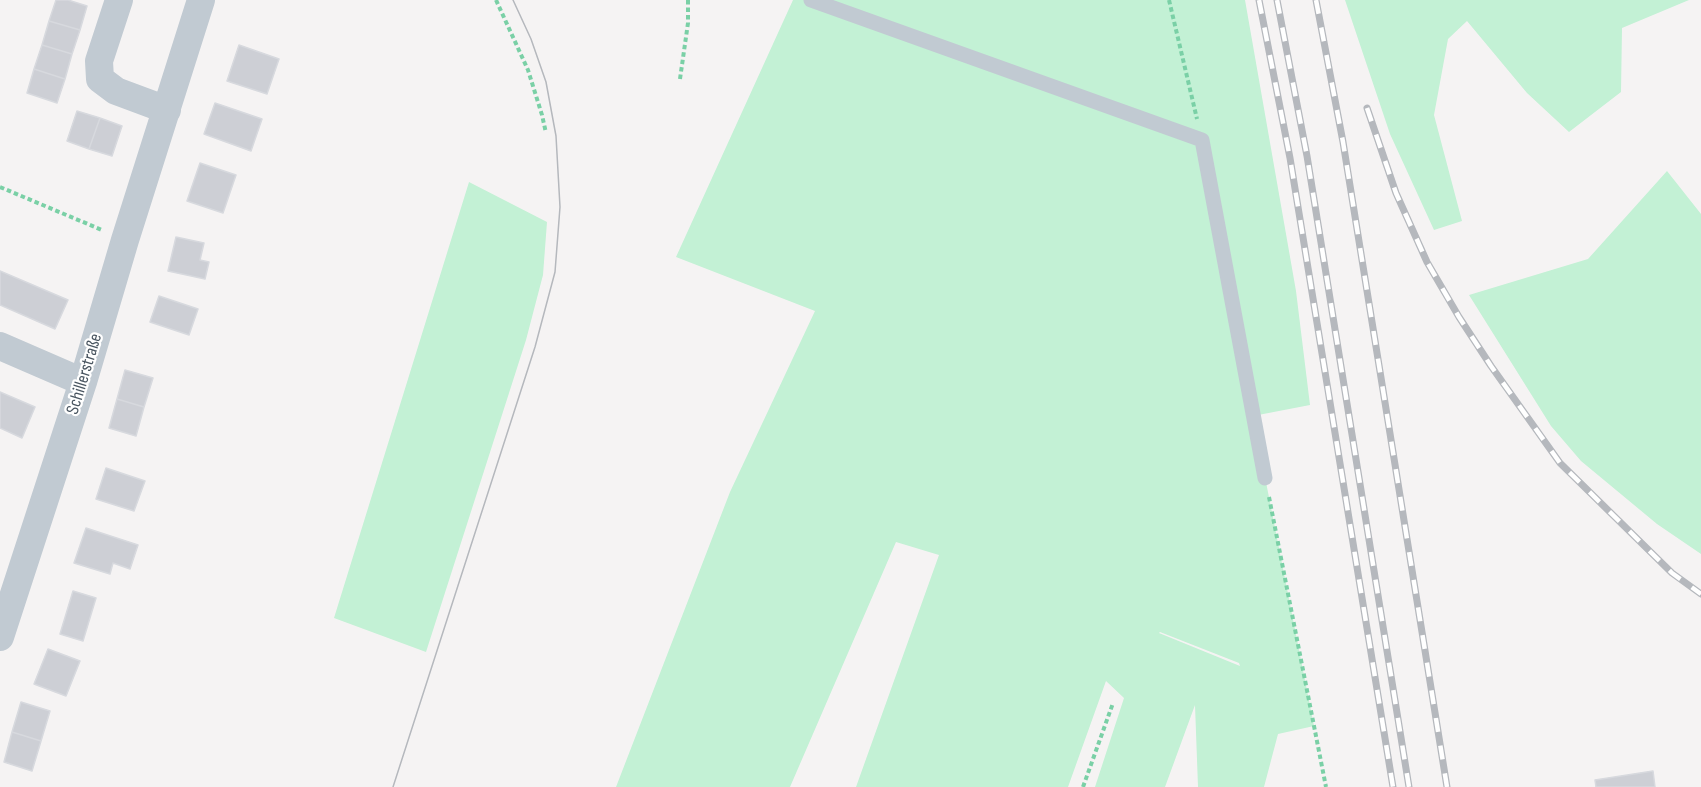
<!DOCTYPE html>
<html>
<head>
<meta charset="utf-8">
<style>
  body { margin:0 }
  canvas { display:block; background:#f5f3f3 }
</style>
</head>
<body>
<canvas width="1701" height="787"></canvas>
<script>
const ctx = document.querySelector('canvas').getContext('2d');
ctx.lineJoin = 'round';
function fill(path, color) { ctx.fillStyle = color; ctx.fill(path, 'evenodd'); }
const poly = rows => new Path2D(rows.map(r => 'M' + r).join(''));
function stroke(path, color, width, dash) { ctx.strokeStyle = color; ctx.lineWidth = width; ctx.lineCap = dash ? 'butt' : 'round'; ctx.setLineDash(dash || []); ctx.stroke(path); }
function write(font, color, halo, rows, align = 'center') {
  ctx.font = font + ' "Sofia Sans Condensed",sans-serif'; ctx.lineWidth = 4.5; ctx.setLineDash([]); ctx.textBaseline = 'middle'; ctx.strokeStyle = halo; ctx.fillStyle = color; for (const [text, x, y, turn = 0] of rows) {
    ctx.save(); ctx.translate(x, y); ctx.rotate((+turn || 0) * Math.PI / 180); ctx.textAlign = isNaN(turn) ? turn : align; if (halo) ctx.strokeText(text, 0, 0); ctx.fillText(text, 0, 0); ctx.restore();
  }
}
fill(poly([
  [793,0,1245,0,1296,291,1310,405,1253,416,1314,726,1278,734,1264,787,1198,787,1195,705,1165,787,1095,787,1124,698,1106,681,1068,787,856,787,939,555,896,542,790,787,616,787,730,492,815,311,676,257],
  [1160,632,1239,663,1240,666,1159,633],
  [1345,0,1689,0,1622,28,1621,92,1569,132,1527,93,1467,21,1448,39,1434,115,1462,221,1434,230,1390,134],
  [1667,171,1701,214,1701,554,1657,524,1581,461,1551,426,1469,295,1588,259],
  [469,182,547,222,543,275,526,340,426,652,334,618]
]), '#c3f1d5');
const building = poly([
  [56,0,68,0,87,6,80,30,49,21,56,0],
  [49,21,80,30,72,54,42,45,49,21],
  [42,45,72,54,65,79,34,69,42,45],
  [239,45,279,59,267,94,227,81,239,45],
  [34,69,65,79,57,103,27,93,34,69],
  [215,103,262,119,251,151,204,134,215,103],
  [77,111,100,118,89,149,67,141,77,111],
  [100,118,122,126,112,156,89,149,100,118],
  [200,163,236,175,223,213,187,201,200,163],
  [176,237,204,243,200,260,209,262,205,279,168,271,176,237],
  [0,271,68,300,55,329,0,305,0,271],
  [159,296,198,309,189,335,150,322,159,296],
  [125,370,153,378,144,407,117,399,125,370],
  [0,392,35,407,22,438,0,428,0,392],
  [117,399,144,407,136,436,109,428,117,399],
  [106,468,145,481,134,511,96,499,106,468],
  [86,528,138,545,130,569,113,563,110,574,74,563,86,528],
  [73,591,96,598,83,641,60,634,73,591],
  [48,649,80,661,66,696,34,684,48,649],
  [21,702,50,711,41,741,12,732,21,702],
  [12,732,41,741,32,771,4,762,12,732],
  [1653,771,1655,787,1596,787,1595,780,1653,771]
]);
fill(building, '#cdcfd5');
stroke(building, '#d7d9de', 1.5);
stroke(poly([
  [496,0,528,70,542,115,546,133],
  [1169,0,1197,119],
  [680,79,688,23,688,0],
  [0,187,102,230],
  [1269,497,1326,787],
  [1083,787,1113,703]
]), '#7ad0a6', 4, [4.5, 3]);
stroke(poly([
  [811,0,1202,140,1265,478]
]), '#c1cad2', 15);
stroke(poly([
  [119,0,99,61,100,79,116,91,167,110],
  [0,346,83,382],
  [0,637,83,382,125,240,201,0]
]), '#c1cad2', 28);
stroke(poly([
  [393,787,535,347,555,272,560,207,556,136,546,82,531,39,513,0]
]), '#b5b8bd', 1.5);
const rail = poly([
  [1259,0,1290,158,1393,787],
  [1277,0,1307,156,1409,787],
  [1316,0,1343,142,1447,787],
  [1367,108,1396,193,1427,262,1459,317,1491,366,1560,463,1672,573,1701,594]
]);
stroke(rail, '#b5b8bd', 7);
stroke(rail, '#fff', 4.5, [14]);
write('18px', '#4a5661', '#fff', [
  ["Schillerstraße",85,374,-73]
]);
</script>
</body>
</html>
